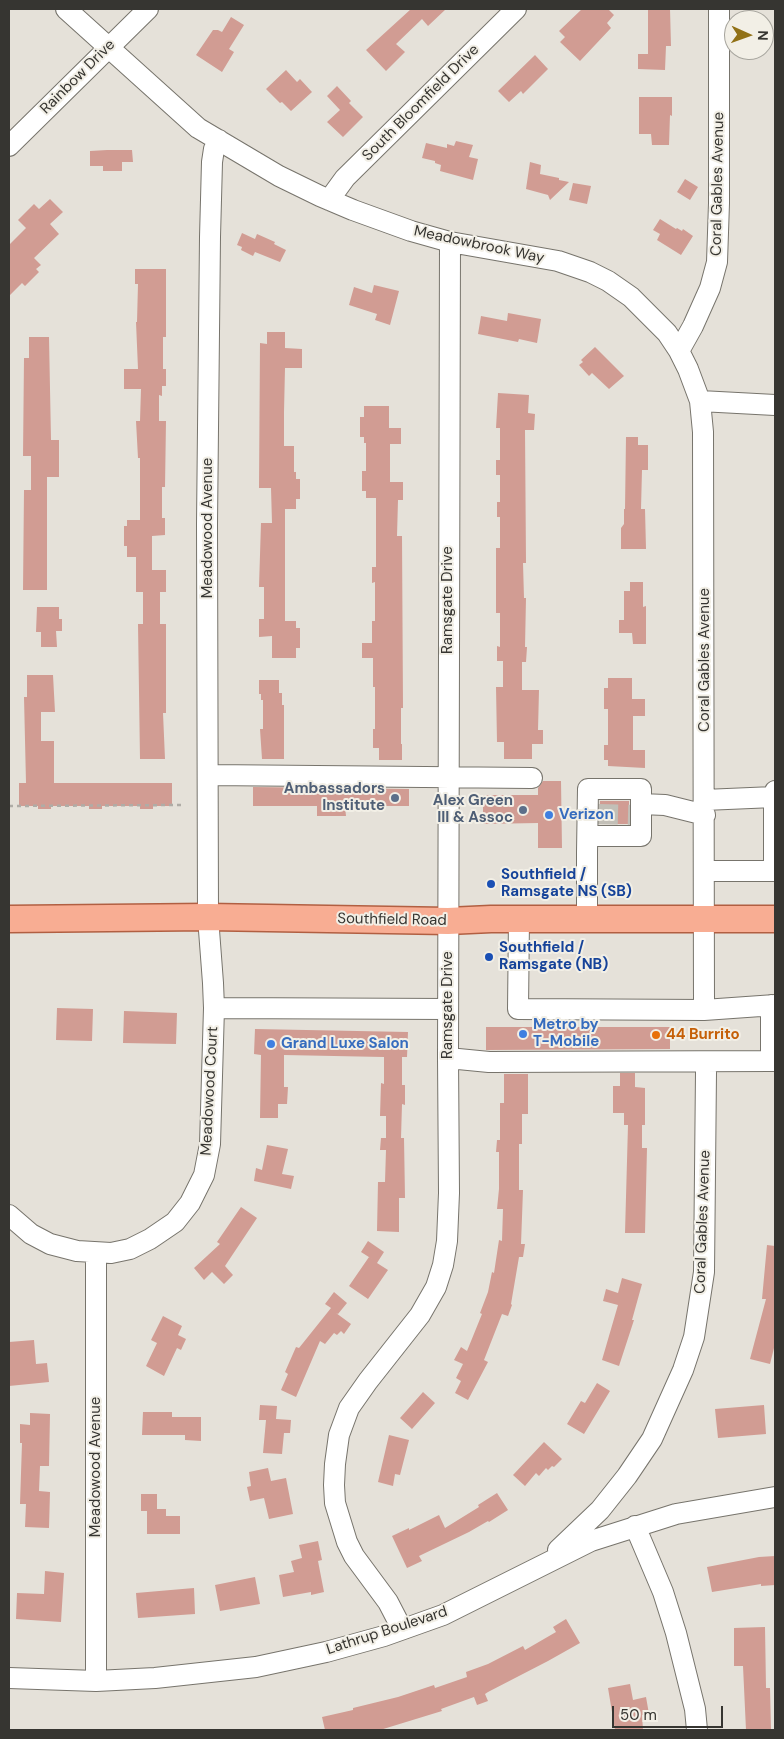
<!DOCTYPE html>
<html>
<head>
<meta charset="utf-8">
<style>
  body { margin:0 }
  #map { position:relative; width:784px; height:1739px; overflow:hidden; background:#e5e1d9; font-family:"DM Sans",sans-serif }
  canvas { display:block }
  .frame { position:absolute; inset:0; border:10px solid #363531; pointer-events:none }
  .north { position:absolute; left:724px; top:10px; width:50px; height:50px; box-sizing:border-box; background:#f2efe6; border:1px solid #a7a59e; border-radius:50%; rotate:92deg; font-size:14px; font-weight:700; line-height:20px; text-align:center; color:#363531 }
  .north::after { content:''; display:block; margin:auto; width:18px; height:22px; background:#917117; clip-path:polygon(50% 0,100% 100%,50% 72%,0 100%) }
  .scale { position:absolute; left:612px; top:1706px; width:111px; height:22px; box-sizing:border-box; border:2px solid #363531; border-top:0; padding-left:6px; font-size:15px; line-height:18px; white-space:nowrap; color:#363531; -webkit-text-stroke:4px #f2efe6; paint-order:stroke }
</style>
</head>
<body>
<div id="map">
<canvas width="784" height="1739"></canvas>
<div class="frame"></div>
<div class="north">N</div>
<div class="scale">50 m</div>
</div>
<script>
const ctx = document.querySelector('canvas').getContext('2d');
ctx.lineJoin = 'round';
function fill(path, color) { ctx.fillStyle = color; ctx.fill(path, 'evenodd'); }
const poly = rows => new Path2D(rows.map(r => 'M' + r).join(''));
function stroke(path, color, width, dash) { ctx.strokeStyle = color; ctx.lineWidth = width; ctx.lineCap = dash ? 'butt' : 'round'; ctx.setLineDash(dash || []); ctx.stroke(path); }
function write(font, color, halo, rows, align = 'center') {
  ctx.font = font + ' "DM Sans",sans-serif'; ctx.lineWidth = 4; ctx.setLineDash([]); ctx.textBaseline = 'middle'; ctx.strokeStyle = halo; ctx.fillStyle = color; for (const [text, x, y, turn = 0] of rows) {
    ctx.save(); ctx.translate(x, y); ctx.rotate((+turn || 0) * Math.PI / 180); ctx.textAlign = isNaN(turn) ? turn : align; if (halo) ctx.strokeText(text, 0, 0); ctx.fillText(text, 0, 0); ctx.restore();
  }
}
fill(poly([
  [411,9,446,9,428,26,422,19,396,44,405,52,386,71,366,50],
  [582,9,608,9,614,15,607,23,611,28,580,61,560,42,565,37,559,31],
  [648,9,670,9,671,46,666,46,665,70,638,69,638,54,648,54],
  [231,17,244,25,229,49,234,52,222,72,196,55,213,30,218,30,222,32],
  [535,55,548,69,523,94,521,91,509,102,498,91],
  [286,70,297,82,300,79,312,92,291,111,282,102,280,103,266,89],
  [337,86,351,101,349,103,363,117,343,137,327,122,340,110,327,96],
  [639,97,672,97,672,116,670,115,669,145,652,145,651,134,639,134],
  [456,141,473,145,469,157,478,159,473,180,440,171,441,165,435,163,435,161,422,158,426,143,447,148,447,144,454,146],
  [107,150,132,150,133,162,122,162,122,171,103,171,103,166,90,166,90,151],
  [530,162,541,165,540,174,559,178,559,180,569,182,550,200,548,195,526,189],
  [685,179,698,187,690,200,677,192],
  [573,183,591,186,587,204,569,200],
  [50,199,63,212,50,224,59,234,34,258,41,265,36,269,39,272,25,286,22,283,9,296,9,245,26,228,18,220,34,204,39,209],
  [660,219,676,229,677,228,682,231,683,229,693,236,681,255,657,240,660,234,653,230],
  [242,233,255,239,257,234,275,242,274,244,286,250,280,262,255,252,253,256,241,250,242,247,237,245],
  [135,269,166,269,166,337,163,337,163,369,166,369,166,386,162,386,162,396,159,395,159,421,166,421,165,487,162,487,162,518,165,518,165,535,152,536,152,570,166,570,166,592,160,592,160,624,166,624,166,713,163,713,165,759,140,759,138,624,143,624,143,592,136,592,136,557,127,557,127,546,124,546,124,526,127,526,127,520,140,520,140,458,138,458,136,421,140,421,141,389,124,389,124,369,138,369,136,322,137,322,138,284,135,284],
  [374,285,399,291,390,325,375,320,377,314,349,305,354,287,372,293],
  [508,313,541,319,537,343,519,339,518,342,478,334,481,316,507,321],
  [267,332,285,332,285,348,302,349,302,368,285,368,284,412,284,446,294,446,294,472,296,472,296,479,300,479,300,499,296,499,296,509,285,509,285,621,296,621,296,628,300,628,300,648,296,648,296,658,272,658,272,636,259,637,259,619,264,619,264,587,259,587,261,523,272,523,271,488,259,488,260,343,267,344],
  [29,337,49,337,51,440,59,440,59,477,47,477,47,590,23,590,24,490,31,490,31,456,23,456,24,358,29,358],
  [595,347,624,376,609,389,592,373,589,376,579,365,583,362,581,360],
  [498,393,529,395,528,413,535,414,534,430,525,430,526,563,523,563,524,598,526,598,525,647,527,647,526,662,522,662,522,690,539,690,538,730,543,730,543,744,532,744,532,759,504,759,504,742,497,742,496,687,503,687,503,661,497,661,497,646,500,647,500,613,496,613,496,548,500,548,500,517,497,517,497,502,500,502,500,475,496,475,496,460,500,460,500,428,496,428],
  [364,406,389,406,389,428,401,428,401,444,390,444,390,482,403,482,403,500,398,500,397,536,402,536,403,708,401,708,401,744,402,744,402,760,379,760,379,748,373,748,373,729,375,729,375,687,373,687,373,658,362,658,362,643,372,643,372,621,375,621,375,582,372,583,372,567,376,567,376,498,366,498,366,491,362,491,362,471,366,471,366,443,364,443,364,437,360,437,360,417,364,417],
  [626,437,638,437,638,445,648,445,648,470,642,470,641,509,645,509,646,549,621,549,621,528,624,524,624,509,625,509],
  [630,582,643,582,643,607,646,606,646,644,633,644,632,633,619,633,619,620,624,620,624,591,630,591],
  [37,607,59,607,59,619,62,619,62,631,56,631,57,647,41,647,41,632,36,632],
  [27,675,53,675,55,712,41,712,41,741,54,741,54,783,172,783,172,806,153,806,153,809,140,809,140,806,102,806,102,809,89,809,89,806,51,806,51,809,38,809,38,806,19,806,19,783,26,783,24,697,27,697],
  [608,678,632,678,632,699,645,699,645,716,633,716,633,750,645,750,645,768,608,766,608,760,604,760,604,745,608,745,608,709,604,709,604,688,608,688],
  [259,680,279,680,279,693,282,693,282,705,284,705,284,759,262,759,260,729,263,729,263,700,261,700,261,694,259,694],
  [543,781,561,781,562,848,538,848,538,823,483,824,483,795,538,795,538,788],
  [253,787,409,789,409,806,345,806,346,816,317,816,317,806,253,806],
  [600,801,629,801,629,824,599,824],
  [57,1008,93,1009,92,1041,56,1040],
  [124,1011,177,1013,176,1044,123,1043],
  [486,1027,670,1027,670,1049,486,1050],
  [255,1029,408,1032,407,1057,402,1057,402,1085,405,1085,405,1105,402,1104,401,1138,404,1138,405,1198,399,1198,399,1232,377,1231,378,1182,385,1182,386,1150,380,1150,381,1138,386,1138,386,1116,380,1116,381,1083,384,1084,384,1057,284,1055,284,1087,288,1087,287,1104,278,1104,278,1118,260,1118,261,1055,254,1054],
  [620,1073,635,1073,635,1087,645,1088,645,1125,642,1125,642,1148,647,1148,645,1233,625,1233,628,1125,624,1125,624,1113,613,1113,613,1086,620,1086],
  [504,1074,528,1074,528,1114,522,1114,522,1144,519,1144,519,1190,523,1190,521,1244,525,1244,523,1257,519,1257,511,1304,512,1305,508,1316,502,1314,484,1360,488,1362,468,1400,455,1393,461,1381,456,1378,463,1364,454,1360,461,1347,467,1351,482,1314,480,1313,488,1292,492,1272,494,1273,499,1240,502,1241,503,1209,497,1209,499,1189,499,1152,496,1152,497,1140,500,1140,500,1103,504,1103],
  [267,1145,288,1149,282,1174,294,1176,291,1189,254,1181,256,1168,262,1170],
  [241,1207,257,1218,225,1266,233,1275,224,1284,212,1272,204,1280,194,1268,220,1244,217,1242],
  [368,1241,384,1252,377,1263,388,1270,368,1299,349,1286,369,1257,372,1259,361,1252],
  [767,1245,775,1246,775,1344,770,1364,750,1359,766,1299,762,1299],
  [622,1278,642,1284,632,1320,634,1320,619,1366,602,1360,618,1305,603,1301,606,1289,618,1293],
  [334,1292,347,1303,338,1314,336,1313,351,1324,344,1334,341,1331,337,1335,334,1333,325,1344,320,1341,296,1397,281,1390,288,1374,285,1372,296,1347,299,1348,331,1308,325,1304],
  [163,1316,182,1326,178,1335,186,1339,181,1350,177,1348,164,1376,146,1366,157,1343,151,1340],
  [34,1340,36,1364,47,1363,49,1382,9,1386,9,1342],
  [597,1383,610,1391,584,1434,567,1424,581,1401,585,1403],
  [423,1392,435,1403,412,1429,400,1418],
  [260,1405,277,1406,276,1419,291,1420,290,1433,284,1433,282,1454,263,1453,266,1420,259,1420],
  [764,1405,766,1434,718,1438,715,1409],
  [143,1412,172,1412,172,1417,201,1417,201,1441,185,1440,185,1435,142,1435],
  [30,1413,50,1414,49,1466,40,1466,39,1491,50,1492,49,1528,25,1527,26,1504,20,1504,22,1443,20,1443,20,1424,30,1425],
  [389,1435,409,1440,400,1475,395,1474,393,1486,378,1482],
  [544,1442,562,1459,554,1467,552,1466,548,1470,546,1468,539,1476,536,1473,525,1486,513,1475],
  [268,1468,271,1481,286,1478,293,1514,269,1519,264,1498,250,1501,247,1487,251,1486,249,1472],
  [497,1493,508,1510,489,1522,488,1521,469,1532,419,1556,422,1561,407,1568,392,1536,409,1528,409,1530,439,1515,445,1528,479,1507,478,1505],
  [141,1494,157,1494,157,1509,166,1509,166,1516,180,1516,180,1534,147,1534,147,1511,141,1511],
  [318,1541,322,1560,318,1561,324,1592,311,1595,311,1592,283,1597,279,1575,294,1572,291,1561,302,1558,299,1545],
  [775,1556,775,1585,761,1586,761,1584,712,1592,707,1567,759,1557],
  [45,1571,64,1573,61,1622,16,1619,17,1593,44,1594],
  [255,1577,260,1604,220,1611,215,1585],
  [194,1588,195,1614,138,1618,136,1593],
  [566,1619,580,1643,548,1661,488,1692,485,1694,488,1701,477,1705,474,1697,441,1709,442,1711,380,1730,325,1730,322,1717,353,1710,353,1708,398,1697,434,1685,435,1688,467,1677,466,1672,488,1664,523,1646,525,1650,556,1632,553,1627],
  [765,1627,766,1688,770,1688,771,1730,746,1730,743,1666,734,1666,734,1628],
  [630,1684,633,1700,646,1697,649,1714,642,1715,643,1730,615,1730,608,1688]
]), '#d19c93');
stroke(poly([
  [598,814,636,815]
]), '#c2bfb7', 20, [20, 10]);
const minor = poly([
  [66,9,198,128,279,176,320,196,353,210,411,231,450,242,558,261,590,272,608,281,631,297,667,333,679,351,688,369,700,401,703,432,704,1010],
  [9,146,148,9],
  [329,200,345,178,516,9],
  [679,351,693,326,710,288,717,262,719,203,719,9],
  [700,401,775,405],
  [209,775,532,778],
  [704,800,774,797],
  [641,804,665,805,705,815],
  [704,871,775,871],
  [774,871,774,794,775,791],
  [519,919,518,1009,704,1010,775,1005],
  [587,919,587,852,588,789,641,789,641,836,588,836],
  [771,1005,771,1061,775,1061],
  [214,1008,448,1009],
  [448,1058,489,1062,771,1061],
  [9,1215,31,1234,50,1244,77,1251,111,1253,130,1249,150,1239,175,1222,190,1203,204,1175,210,1144,214,1008,213,983,208,917,207,524,210,237,212,162,214,149,219,140],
  [96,1253,96,1681],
  [635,1526,663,1592,676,1633,695,1709,697,1730],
  [558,1550,600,1510,627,1476,652,1439,683,1370,694,1337,704,1272,706,1072],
  [402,1629,388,1602,354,1556,347,1542,335,1503,334,1485,335,1464,339,1435,349,1408,368,1381,420,1315,436,1287,443,1265,447,1241,449,1193,448,1058,450,242],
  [9,1678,96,1681,155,1678,256,1667,326,1652,384,1636,443,1615,591,1541,676,1514,775,1497]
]);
const major = poly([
  [9,919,208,917,448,921,491,919,775,919]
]);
stroke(minor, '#77746c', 22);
stroke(major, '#b15f42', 29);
stroke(poly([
  [9,806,181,805]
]), '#afaca6', 2.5, [4, 4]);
stroke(minor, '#fff', 20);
stroke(major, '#f8ad93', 26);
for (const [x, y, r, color] of [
  [395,798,5,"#5c6f8a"],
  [523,810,5,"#5c6f8a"],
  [549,815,5,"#3f7fe0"],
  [491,884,5,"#1a4fb4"],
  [489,957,5,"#1a4fb4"],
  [523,1034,5,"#3f7fe0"],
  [656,1035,5,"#e8710a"],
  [271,1044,5,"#3f7fe0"]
]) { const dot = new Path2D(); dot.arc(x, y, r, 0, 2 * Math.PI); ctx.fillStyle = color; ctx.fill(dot); stroke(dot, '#f2efe6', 2); }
write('15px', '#363531', '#f2efe6', [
  ["Rainbow Drive",78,77,-45],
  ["South Bloomfield Drive",421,103,-45],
  ["Coral Gables Avenue",718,184,-89],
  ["Meadowbrook Way",479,245,12],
  ["Meadowood Avenue",208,528,-90],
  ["Ramsgate Drive",448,600,-90],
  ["Coral Gables Avenue",705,660,-90],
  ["Southfield Road",392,920,1],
  ["Ramsgate Drive",448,1005,-90],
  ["Meadowood Court",210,1091,-87],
  ["Coral Gables Avenue",703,1222,-88],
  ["Meadowood Avenue",96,1467,-90],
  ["Lathrup Boulevard",387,1631,-18]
]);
write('bold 15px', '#4e5e75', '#f2efe6', [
  ["Ambassadors",385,789],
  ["Institute",385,806],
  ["Alex Green",513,801],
  ["III & Assoc",513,818]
], 'right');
write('bold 15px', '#366cbe', '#f2efe6', [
  ["Verizon",559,815],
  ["Metro by",533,1025],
  ["T-Mobile",533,1042],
  ["Grand Luxe Salon",281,1044]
], 'left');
write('bold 15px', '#164399', '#f2efe6', [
  ["Southfield /",501,875],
  ["Ramsgate NS (SB)",501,892],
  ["Southfield /",499,948],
  ["Ramsgate (NB)",499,965]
], 'left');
write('bold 15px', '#c56008', '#f2efe6', [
  ["44 Burrito",666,1035]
], 'left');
</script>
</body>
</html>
